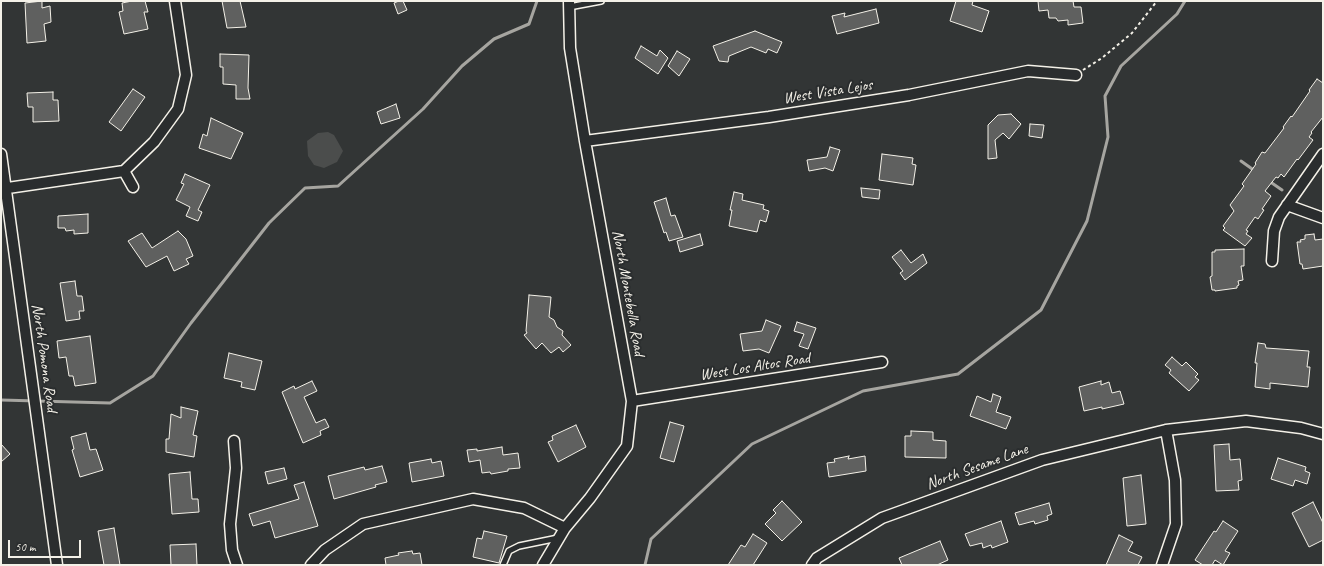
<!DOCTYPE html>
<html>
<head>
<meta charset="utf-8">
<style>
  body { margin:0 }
  #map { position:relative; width:1324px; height:566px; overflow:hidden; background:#323535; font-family:Caveat,sans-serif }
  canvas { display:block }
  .frame { position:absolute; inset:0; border:2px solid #f4f1e8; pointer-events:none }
  .scale { position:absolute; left:8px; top:540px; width:73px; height:18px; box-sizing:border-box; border:2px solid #f4f1e8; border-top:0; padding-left:5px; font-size:12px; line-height:14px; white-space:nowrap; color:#f4f1e8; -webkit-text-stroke:3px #2a2d2e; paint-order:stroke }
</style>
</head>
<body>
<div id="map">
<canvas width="1324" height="566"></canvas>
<div class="frame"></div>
<div class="scale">50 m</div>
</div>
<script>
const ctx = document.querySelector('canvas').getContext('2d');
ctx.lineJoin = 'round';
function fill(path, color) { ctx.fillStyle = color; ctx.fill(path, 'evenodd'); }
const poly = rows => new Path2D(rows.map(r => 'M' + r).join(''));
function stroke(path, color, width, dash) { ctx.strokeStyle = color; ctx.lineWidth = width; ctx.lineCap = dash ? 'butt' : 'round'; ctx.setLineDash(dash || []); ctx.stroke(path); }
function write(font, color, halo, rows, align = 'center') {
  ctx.font = font + ' Caveat,sans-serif'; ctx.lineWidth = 4; ctx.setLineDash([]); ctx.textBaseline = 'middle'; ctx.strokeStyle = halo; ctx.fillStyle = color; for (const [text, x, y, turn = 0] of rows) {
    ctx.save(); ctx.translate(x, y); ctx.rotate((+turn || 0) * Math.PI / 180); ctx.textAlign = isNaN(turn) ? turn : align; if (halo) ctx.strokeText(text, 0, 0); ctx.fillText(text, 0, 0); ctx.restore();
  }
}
fill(poly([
  [328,132,334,135,343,151,337,162,324,168,314,165,308,156,307,141,318,133]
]), '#4b4d4c');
stroke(poly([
  [1241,161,1255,171],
  [1269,181,1282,190],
  [1,400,110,403,153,376,191,323,269,223,305,188,338,186,423,109,462,66,494,39,529,24,537,1],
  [645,565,651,539,752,444,863,391,958,374,1041,310,1087,221,1108,137,1105,96,1121,66,1177,14,1185,1]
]), '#a6a5a0', 3);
const building = poly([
  [42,1,42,8,50,6,51,22,44,24,46,41,27,43,25,3,42,1],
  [132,1,145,1,148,12,144,12,148,29,124,34,119,12,123,11,122,3,132,1],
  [222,1,240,1,246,27,227,28,222,1],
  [399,1,403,1,407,10,398,14,394,3,399,1],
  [956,1,973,1,972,5,989,11,982,32,950,21,956,1],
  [1038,1,1073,1,1074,7,1081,7,1083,23,1068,25,1068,20,1058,21,1056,18,1049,18,1048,10,1039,11,1038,1],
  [876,9,879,23,837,34,832,16,845,13,844,17,876,9],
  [755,31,782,42,777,53,768,49,766,53,751,47,729,56,728,62,719,61,713,46,755,31],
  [641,46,657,56,660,50,668,58,658,74,635,58,641,46],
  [677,51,690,59,679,76,668,66,677,51],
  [220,54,249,55,248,88,250,99,236,99,236,85,223,84,223,67,220,67,220,54],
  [1317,79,1323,83,1323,117,1311,132,1312,133,1309,137,1313,140,1298,160,1297,159,1284,177,1281,174,1278,178,1276,177,1265,191,1271,196,1262,209,1264,210,1258,219,1255,217,1246,230,1248,231,1246,234,1252,238,1245,246,1223,230,1225,228,1223,226,1234,211,1230,205,1244,186,1242,184,1256,164,1255,163,1262,152,1265,153,1284,128,1283,127,1291,116,1292,117,1310,91,1309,90,1317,79],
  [133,89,145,97,121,131,109,122,133,89],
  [53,92,53,100,58,100,59,121,33,122,33,107,28,107,27,93,53,92],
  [396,104,400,118,381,124,377,112,396,104],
  [1011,114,1021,124,1009,139,1003,133,995,140,997,158,988,159,988,125,998,115,1011,114],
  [211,118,243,133,231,159,199,148,203,134,207,136,211,118],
  [1030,124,1044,125,1042,138,1029,136,1030,124],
  [830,147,840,150,833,171,825,168,809,171,807,160,827,157,830,147],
  [882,154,913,158,912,164,916,165,913,185,879,180,882,154],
  [185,174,210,185,198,210,202,212,198,221,186,216,190,207,176,200,184,184,181,183,185,174],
  [861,188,880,190,879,199,862,197,861,188],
  [734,192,743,194,742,200,764,205,763,209,769,211,766,222,760,220,757,232,729,226,732,210,730,210,734,192],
  [666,198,671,216,675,215,683,237,669,241,666,232,664,233,654,202,666,198],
  [88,214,88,233,74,234,74,230,66,231,65,228,58,228,58,216,88,214],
  [178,231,186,239,193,256,186,259,189,264,174,271,167,256,146,267,128,241,142,233,152,248,178,231],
  [700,234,703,245,680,252,677,241,700,234],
  [1314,234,1315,240,1323,239,1323,266,1303,269,1302,264,1300,264,1297,242,1301,242,1300,240,1305,239,1305,235,1314,234],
  [1244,249,1244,266,1241,266,1243,280,1238,281,1239,285,1237,286,1237,288,1215,291,1215,290,1212,290,1210,277,1212,276,1212,252,1215,252,1215,250,1244,249],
  [901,250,911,263,923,254,927,263,905,280,900,273,903,271,892,257,901,250],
  [75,281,77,296,82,296,84,311,79,311,80,319,66,321,60,283,75,281],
  [529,295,551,297,549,317,554,320,557,327,563,331,562,335,571,345,563,352,559,347,551,353,542,343,536,349,524,335,527,333,526,331,529,295],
  [766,320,781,326,769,353,759,349,743,351,740,334,762,331,766,320],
  [797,322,816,328,808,349,799,346,804,334,794,331,797,322],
  [90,336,96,383,75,386,73,376,69,376,66,357,59,358,57,341,90,336],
  [1258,343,1265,344,1266,348,1309,351,1307,367,1310,367,1308,387,1270,383,1270,389,1255,387,1257,363,1255,363,1258,343],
  [229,353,262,361,255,390,241,387,242,382,224,378,229,353],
  [1172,357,1182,366,1186,362,1198,374,1195,377,1199,380,1189,391,1169,373,1171,370,1165,365,1172,357],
  [312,381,317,391,304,397,316,423,325,419,329,427,320,431,321,435,303,443,282,392,294,386,295,389,312,381],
  [1101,381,1101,385,1109,382,1112,393,1120,391,1124,404,1102,409,1102,407,1084,411,1079,387,1101,381],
  [993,394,1001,397,996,412,1011,417,1006,429,970,416,977,396,991,402,993,394],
  [181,407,198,411,193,435,197,436,194,457,166,452,166,439,169,439,171,414,181,418,181,407],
  [670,422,684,426,674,462,660,458,670,422],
  [576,425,586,447,558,462,548,442,553,440,552,436,576,425],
  [911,431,933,432,933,440,946,441,946,458,905,457,905,436,911,436,911,431],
  [86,433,90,450,96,449,103,470,80,477,72,450,74,449,71,437,86,433],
  [1,444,10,454,1,462,1,444],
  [1229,444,1230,460,1240,459,1242,480,1238,481,1239,490,1216,491,1214,445,1229,444],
  [502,447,503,455,518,453,520,468,508,469,508,471,491,474,490,472,482,473,480,460,469,462,467,450,477,449,477,451,502,447],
  [849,456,848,459,865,456,866,471,829,477,827,463,835,462,834,459,849,456],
  [1278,458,1306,467,1305,471,1310,473,1307,484,1295,480,1293,486,1271,479,1278,458],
  [431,459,432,463,441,461,444,476,412,482,409,463,431,459],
  [382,466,387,482,375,485,376,487,334,499,328,476,364,467,365,470,382,466],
  [284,468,287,479,268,484,265,472,284,468],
  [190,472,192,499,198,499,199,512,172,514,169,474,190,472],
  [1141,475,1146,524,1127,526,1123,478,1141,475],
  [304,482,318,526,275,538,270,521,253,526,249,514,299,499,294,485,304,482],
  [782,501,802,522,782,541,765,524,776,513,773,510,782,501],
  [1313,502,1323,523,1323,540,1309,547,1292,513,1313,502],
  [1049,503,1052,514,1047,516,1048,520,1035,524,1034,521,1019,525,1015,513,1049,503],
  [1001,521,1008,542,992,548,991,545,983,548,982,543,970,546,965,534,1001,521],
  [1223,521,1238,531,1225,551,1230,553,1223,565,1215,560,1212,565,1203,565,1195,560,1214,531,1216,532,1223,521],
  [114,528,120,565,104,565,98,531,114,528],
  [484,531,507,536,499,563,473,557,477,538,482,539,484,531],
  [753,534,767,543,753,565,728,565,741,545,745,547,753,534],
  [1119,535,1133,542,1128,551,1142,557,1138,565,1106,565,1119,535],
  [940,541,948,560,937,565,902,565,899,558,940,541],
  [196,544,197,565,171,565,170,545,196,544],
  [412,551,413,554,420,553,422,565,386,565,385,558,399,555,398,553,412,551]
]);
fill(building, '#5f605f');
stroke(building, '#f4f1e8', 1);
const service = poly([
  [569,7,601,1],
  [503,565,509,551,519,546,558,538]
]);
const minor = poly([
  [585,141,769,117,909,95,1028,71,1076,75],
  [1,154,57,565],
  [124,171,133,187],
  [1,189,124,171,154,142,178,109,186,75,175,1],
  [1287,205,1323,218],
  [1272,261,1274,231,1279,217,1323,154],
  [632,401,882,362],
  [234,441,236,468,230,524,232,550,237,565],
  [311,565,325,550,363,524,473,499,524,508,565,528],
  [543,565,565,528,590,498,627,446,632,401,585,141,570,48,569,1],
  [812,565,817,558,882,518,1042,460,1166,430,1246,421,1301,428,1323,434],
  [1162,565,1176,524,1175,480,1166,430]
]);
stroke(service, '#f4f1e8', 8);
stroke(minor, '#f4f1e8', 13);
stroke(poly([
  [1083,70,1102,58,1132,33,1157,1]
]), '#f4f1e8', 2, [3, 3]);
stroke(service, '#2a2d2e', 5);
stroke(minor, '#2a2d2e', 10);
write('16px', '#f4f1e8', '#2a2d2e', [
  ["West Vista Lejos",828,92,-9],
  ["North Montebella Road",628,293,80],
  ["North Pomona Road",44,358,82],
  ["West Los Altos Road",755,367,-9],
  ["North Sesame Lane",977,467,-20]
]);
</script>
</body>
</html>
